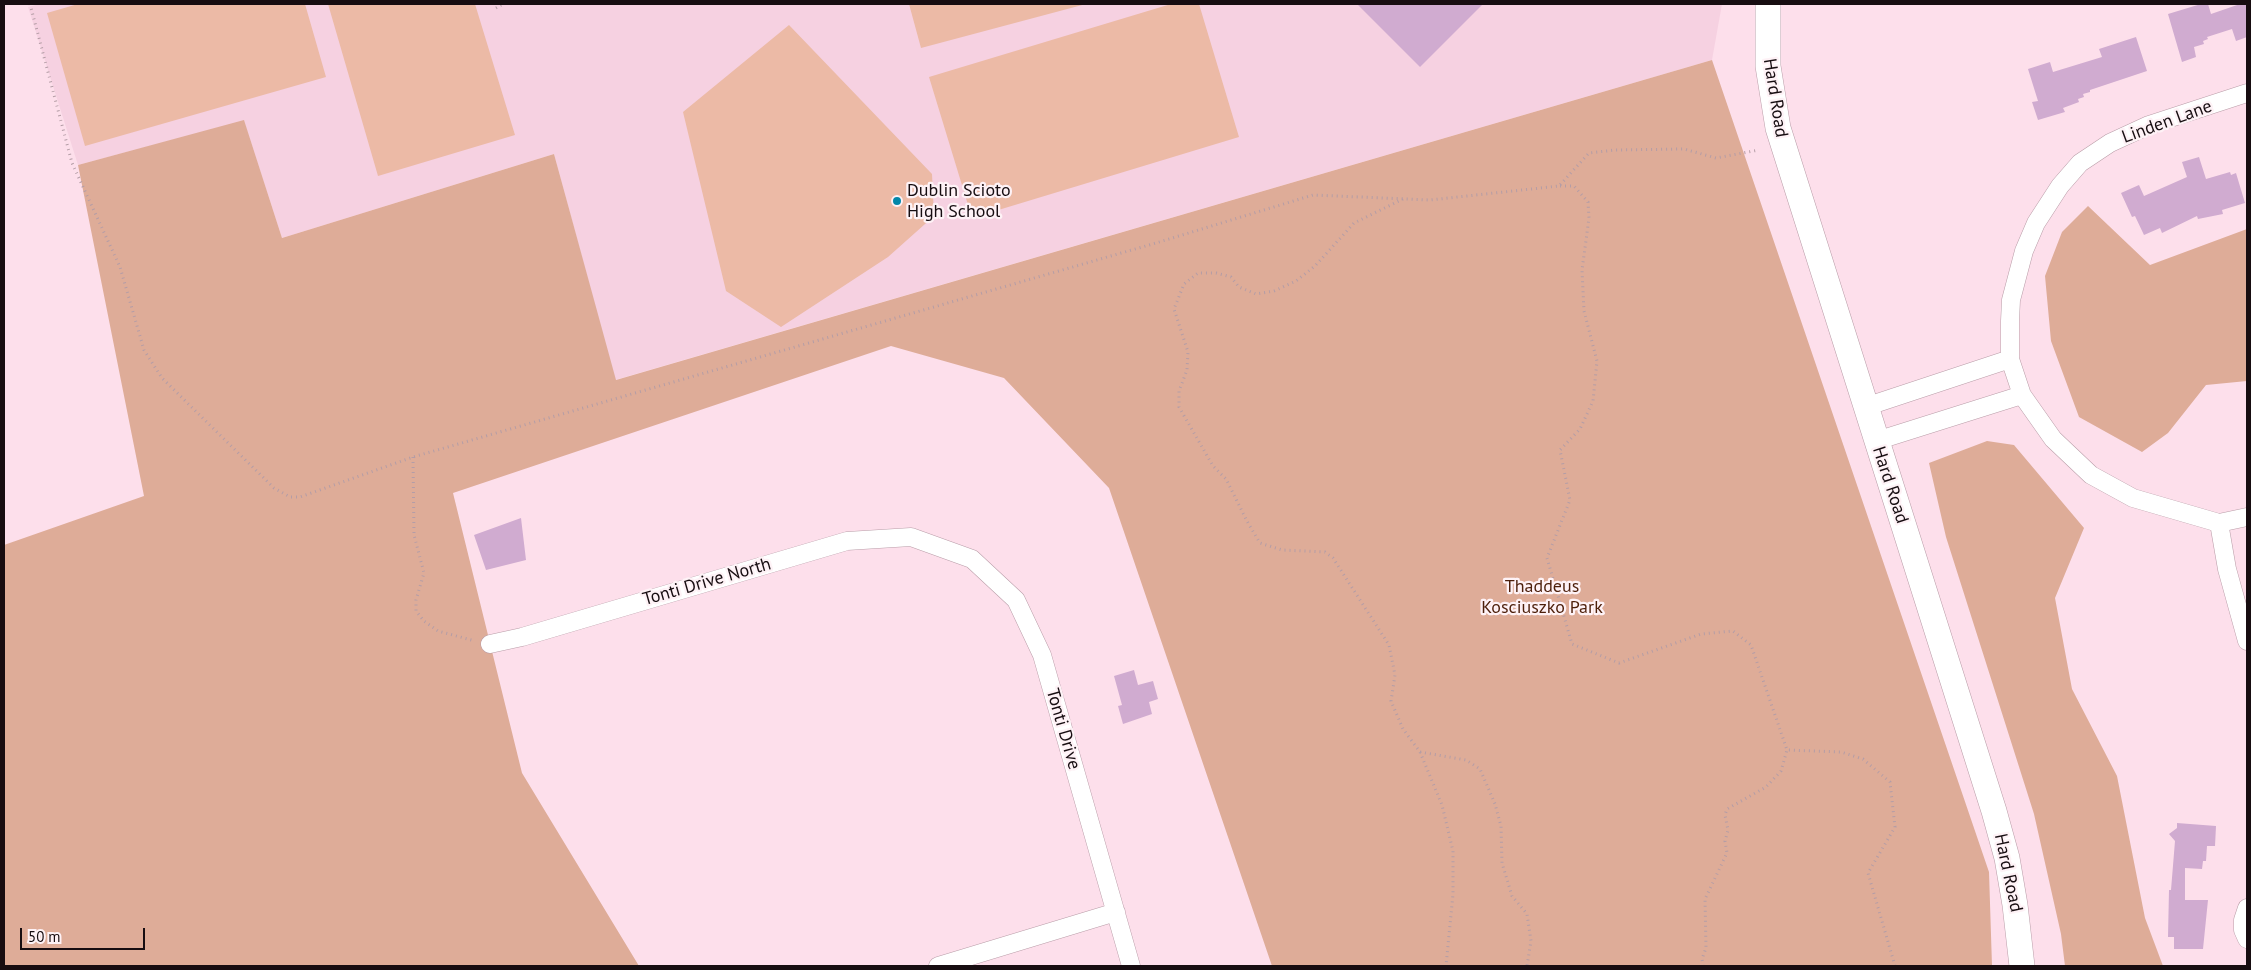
<!DOCTYPE html>
<html>
<head>
<meta charset="utf-8">
<style>
  body { margin:0 }
  #map { position:relative; width:2251px; height:970px; overflow:hidden; background:#fddfeb; font-family:"PT Sans",sans-serif }
  canvas { display:block }
  .frame { position:absolute; inset:0; border:5px solid #170d11; pointer-events:none }
  .scale { position:absolute; left:20px; top:928px; width:125px; height:22px; box-sizing:border-box; border:2px solid #170d11; border-top:0; padding-left:6px; font-size:15px; line-height:18px; white-space:nowrap; color:#170d11; -webkit-text-stroke:4px #fef2f6; paint-order:stroke }
</style>
</head>
<body>
<div id="map">
<canvas width="2251" height="970"></canvas>
<div class="frame"></div>
<div class="scale">50 m</div>
</div>
<script>
const ctx = document.querySelector('canvas').getContext('2d');
ctx.lineJoin = 'round';
function fill(path, color) { ctx.fillStyle = color; ctx.fill(path, 'evenodd'); }
const poly = rows => new Path2D(rows.map(r => 'M' + r).join(''));
function stroke(path, color, width, dash) { ctx.strokeStyle = color; ctx.lineWidth = width; ctx.lineCap = dash ? 'butt' : 'round'; ctx.setLineDash(dash || []); ctx.stroke(path); }
function write(font, color, halo, rows, align = 'center') {
  ctx.font = font + ' "PT Sans",sans-serif'; ctx.lineWidth = 4.5; ctx.setLineDash([]); ctx.textBaseline = 'middle'; ctx.strokeStyle = halo; ctx.fillStyle = color; for (const [text, x, y, turn = 0] of rows) {
    ctx.save(); ctx.translate(x, y); ctx.rotate((+turn || 0) * Math.PI / 180); ctx.textAlign = isNaN(turn) ? turn : align; if (halo) ctx.strokeText(text, 0, 0); ctx.fillText(text, 0, 0); ctx.restore();
  }
}
fill(poly([
  [40,4,1722,4,1712,60,615,380,554,154,282,238,244,121,78,165,28,7]
]), '#f6d1e1');
fill(poly([
  [78,4,305,4,326,77,85,146,47,13],
  [328,4,475,4,515,135,378,176],
  [909,4,1086,4,921,48],
  [1171,4,1199,4,1239,137,972,218,929,77],
  [789,25,932,174,934,216,888,257,781,327,726,291,683,112]
]), '#ecbaa6');
fill(poly([
  [1712,60,1989,872,1992,966,1272,966,1109,488,1004,378,891,346,453,493,522,773,639,966,4,966,4,545,144,496,78,165,244,120,282,238,554,154,616,380],
  [2088,206,2150,265,2247,229,2247,381,2206,385,2168,433,2142,452,2079,417,2051,341,2045,276,2062,232],
  [1987,441,2014,445,2084,528,2055,598,2072,689,2117,776,2145,918,2163,966,2065,966,2061,934,2034,814,1946,537,1929,463]
]), '#deac98');
fill(poly([
  [1357,4,1483,4,1420,67],
  [2201,4,2208,4,2211,14,2240,4,2247,4,2247,37,2236,41,2232,29,2207,37,2208,39,2203,41,2204,44,2194,47,2196,57,2182,62,2168,14],
  [2136,37,2147,71,2090,90,2090,92,2083,94,2084,97,2078,99,2079,102,2063,108,2065,112,2038,120,2032,102,2038,101,2028,69,2050,62,2053,72,2102,57,2099,49],
  [2199,157,2206,179,2230,172,2231,175,2236,173,2245,203,2222,210,2223,214,2198,219,2197,216,2162,233,2160,228,2144,235,2135,216,2132,217,2121,193,2139,185,2144,196,2187,177,2182,162],
  [521,518,526,560,486,570,474,535],
  [1134,670,1138,685,1153,681,1158,699,1149,702,1152,714,1123,724,1118,706,1122,705,1114,676],
  [2177,823,2216,826,2215,846,2207,846,2206,861,2203,861,2202,869,2185,868,2185,900,2208,900,2203,949,2174,949,2174,937,2168,937,2169,890,2171,890,2175,841,2169,834,2177,828]
]), '#d0abd0');
const minor = poly([
  [2247,93,2149,125,2110,143,2080,163,2060,186,2036,223,2024,251,2011,300,2010,321,2010,359,2022,395,2053,439,2091,475,2133,498,2219,523,2247,517],
  [1865,407,2010,359],
  [1876,441,2022,395],
  [2219,523,2227,569,2247,641],
  [490,644,522,637,847,541,911,537,972,559,1016,600,1042,655,1131,966],
  [2247,908,2243,920,2243,930,2247,939],
  [938,966,1116,912]
]);
const secondary = poly([
  [1768,4,1768,66,1778,128,1994,811,2007,858,2015,905,2022,966]
]);
stroke(minor, '#b99da8', 19);
stroke(secondary, '#b99da8', 26);
stroke(poly([
  [30,4,72,163,120,267,144,350,162,378,274,488,290,497,300,497,413,457,1156,243,1313,195,1430,200,1559,186,1589,153,1615,150,1684,149,1716,158,1759,150],
  [496,8,503,4],
  [1560,186,1574,186,1588,202,1589,218,1582,270,1584,311,1597,361,1593,401,1580,429,1560,450,1570,500,1547,558,1572,644,1619,663,1701,634,1733,631,1751,645,1787,750,1841,752,1863,759,1890,782,1895,827,1868,873,1895,966],
  [1403,199,1354,223,1315,266,1296,281,1274,291,1256,294,1239,287,1231,277,1216,273,1198,273,1184,284,1174,309,1188,352,1187,370,1179,391,1179,407,1213,466,1226,479,1248,523,1260,543,1282,550,1325,552,1333,558,1389,645,1395,675,1391,701,1403,729,1420,752,1442,805,1453,851,1453,894,1446,966],
  [413,457,414,535,424,573,416,600,416,611,424,621,438,631,475,641],
  [1420,752,1466,760,1480,769,1495,804,1501,826,1502,863,1512,896,1527,914,1531,941,1527,966],
  [1703,966,1702,959,1706,948,1705,899,1727,853,1725,841,1728,830,1725,815,1727,809,1766,787,1781,771,1787,750]
]), '#b49da6', 3, [1, 4]);
stroke(minor, '#fff', 18);
stroke(secondary, '#fff', 25);
for (const [x, y, r, color] of [
  [897,201,5,"#0387a9"]
]) { const dot = new Path2D(); dot.arc(x, y, r, 0, 2 * Math.PI); ctx.fillStyle = color; ctx.fill(dot); stroke(dot, '#fef2f6', 2); }
write('18px', '#170d11', '#fef2f6', [
  ["Hard Road",1775,98,81],
  ["Linden Lane",2167,122,-20],
  ["Hard Road",1890,485,72],
  ["Tonti Drive North",707,582,-16],
  ["Tonti Drive",1063,729,74],
  ["Hard Road",2008,873,78]
]);
write('18px', '#170d11', '#fef2f6', [
  ["Dublin Scioto",907,191],
  ["High School",907,212]
], 'left');
write('18px', '#4d1f0a', '#fef2f6', [
  ["Thaddeus",1542,587],
  ["Kosciuszko Park",1542,608]
]);
</script>
</body>
</html>
